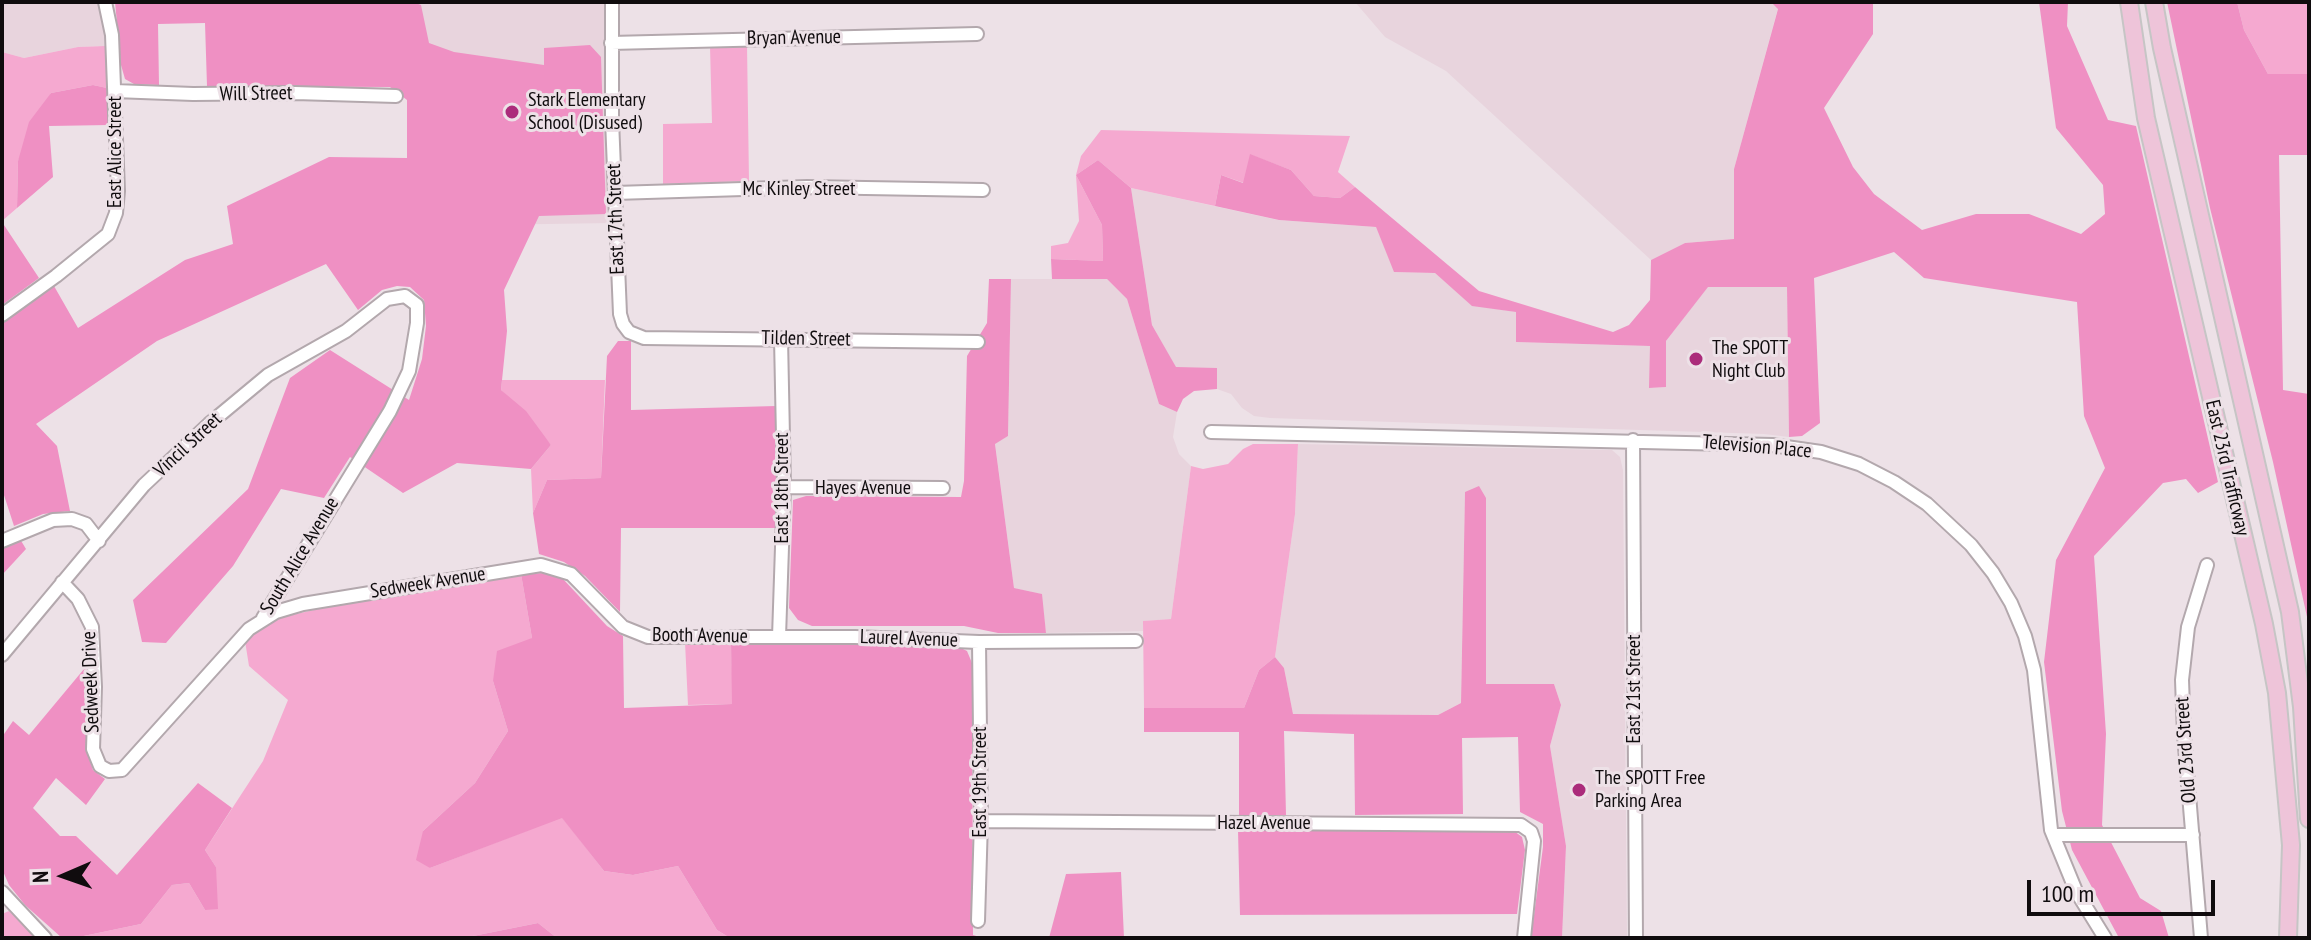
<!DOCTYPE html>
<html>
<head>
<meta charset="utf-8">
<style>
  body { margin:0 }
  #map { position:relative; width:2311px; height:940px; overflow:hidden; background:#ede1e7; font-family:"PT Sans Narrow",sans-serif }
  canvas { display:block }
  .frame { position:absolute; inset:0; border:4px solid #100c0e; pointer-events:none }
  .north { position:absolute; left:24px; top:836px; width:80px; height:80px; -webkit-text-stroke:6px #ede1e7; paint-order:stroke; rotate:268deg; font-size:22px; font-weight:700; line-height:32px; text-align:center; color:#100c0e }
  .north::after { content:''; display:block; margin:auto; width:28px; height:36px; background:#100c0e; clip-path:polygon(50% 0,100% 100%,50% 72%,0 100%) }
  .scale { position:absolute; left:2027px; top:880px; width:188px; height:36px; box-sizing:border-box; border:4px solid #100c0e; border-top:0; padding-left:10px; font-size:24px; line-height:28px; white-space:nowrap; color:#100c0e; -webkit-text-stroke:6px #ede1e7; paint-order:stroke }
</style>
</head>
<body>
<div id="map">
<canvas width="2311" height="940"></canvas>
<div class="frame"></div>
<div class="north">N</div>
<div class="scale">100 m</div>
</div>
<script>
const ctx = document.querySelector('canvas').getContext('2d');
ctx.lineJoin = 'round';
function fill(path, color) { ctx.fillStyle = color; ctx.fill(path, 'evenodd'); }
const poly = rows => new Path2D(rows.map(r => 'M' + r).join(''));
function stroke(path, color, width, dash) { ctx.strokeStyle = color; ctx.lineWidth = width; ctx.lineCap = dash ? 'butt' : 'round'; ctx.setLineDash(dash || []); ctx.stroke(path); }
function write(font, color, halo, rows, align = 'center') {
  ctx.font = font + ' "PT Sans Narrow",sans-serif'; ctx.lineWidth = 6; ctx.setLineDash([]); ctx.textBaseline = 'middle'; ctx.strokeStyle = halo; ctx.fillStyle = color; for (const [text, x, y, turn = 0] of rows) {
    ctx.save(); ctx.translate(x, y); ctx.rotate((+turn || 0) * Math.PI / 180); ctx.textAlign = isNaN(turn) ? turn : align; if (halo) ctx.strokeText(text, 0, 0); ctx.fillText(text, 0, 0); ctx.restore();
  }
}
fill(poly([
  [2,2,98,2,103,16,105,46,78,47,24,58,2,52],
  [401,2,606,2,612,223,418,226],
  [1355,2,1771,2,1778,8,1734,169,1734,239,1685,243,1651,260,1446,71,1385,37],
  [1131,188,1278,220,1376,227,1395,272,1435,273,1472,305,1516,312,1516,342,1651,346,1650,388,1666,387,1666,341,1708,286,1787,287,1789,437,1764,434,1270,418,1254,416,1242,408,1231,394,1217,389,1217,368,1176,368,1152,325],
  [1011,279,1107,279,1127,299,1159,404,1177,412,1173,437,1179,454,1191,466,1171,619,1144,621,1143,631,1046,633,1041,594,1014,588,995,443,1008,436],
  [1298,444,1612,450,1620,457,1623,470,1627,938,1562,938,1566,846,1550,746,1561,705,1554,684,1486,685,1486,498,1465,492,1461,703,1438,715,1293,714,1284,668,1275,657,1295,514]
]), '#e8d4dd');
fill(poly([
  [2237,2,2309,2,2309,74,2268,74,2244,30],
  [747,45,749,181,663,184,663,124,712,123,710,46],
  [105,46,107,88,93,85,51,93,18,161,17,208,2,221,2,52,24,58,78,47],
  [1101,130,1350,136,1338,172,1355,187,1340,198,1314,196,1291,170,1251,155,1244,183,1221,175,1215,206,1131,188,1098,160,1076,175,1102,225,1103,261,1051,259,1051,246,1068,243,1079,221,1076,175,1081,156],
  [502,380,605,380,601,478,547,480,533,513,531,469,551,445,501,390],
  [1253,444,1298,444,1295,514,1275,657,1259,670,1244,708,1144,708,1143,621,1171,619,1191,466,1203,469,1228,464,1243,449],
  [521,574,532,638,493,681,508,731,475,783,423,831,430,868,562,817,604,871,633,875,678,866,717,930,730,938,557,938,538,923,463,938,74,938,141,924,172,885,189,883,205,910,216,867,205,850,263,761,288,700,249,666,245,641,258,630,283,617,327,607],
  [685,642,731,643,733,704,688,705],
  [9,911,36,938,2,938,2,914]
]), '#f5a9d0');
fill(poly([
  [115,2,413,2,421,5,429,43,454,52,544,65,544,48,590,45,601,57,606,214,539,216,504,290,507,331,501,390,526,411,551,445,531,469,457,463,403,493,350,457,324,498,281,489,233,566,166,643,142,642,133,600,248,489,290,378,330,350,409,400,422,359,426,326,424,300,410,287,397,286,382,290,358,310,326,264,157,341,36,424,57,446,70,511,43,514,14,526,2,489,2,323,54,286,78,328,185,260,233,244,227,206,329,157,407,158,407,100,390,87,207,86,205,23,158,24,159,85,134,84,125,79,121,65],
  [1771,2,1873,2,1873,34,1824,108,1853,167,1874,194,1922,230,1976,214,2029,214,2081,234,2105,214,2103,185,2056,128,2039,2,2068,2,2067,26,2108,120,2136,126,2218,482,2198,493,2186,479,2163,483,2094,556,2106,734,2102,825,2140,898,2161,911,2169,938,2119,938,2072,850,2062,811,2044,662,2056,560,2105,468,2084,416,2077,302,1924,278,1894,252,1814,278,1820,423,1802,436,1789,437,1787,287,1708,287,1666,341,1666,387,1649,388,1650,346,1516,342,1516,312,1472,306,1435,273,1394,272,1376,227,1279,220,1215,206,1221,175,1243,183,1250,154,1291,170,1314,196,1340,198,1355,187,1479,291,1613,332,1629,325,1650,300,1651,260,1685,243,1734,239,1734,169,1778,9],
  [2167,2,2237,2,2244,30,2268,74,2309,74,2309,155,2279,155,2283,390,2309,394,2309,626,2273,462,2210,208],
  [93,85,107,88,109,125,49,126,53,177,17,208,18,161,29,122,51,93],
  [1098,160,1131,188,1152,325,1176,367,1217,368,1217,389,1194,391,1183,399,1177,412,1159,404,1127,299,1107,279,1052,279,1051,259,1103,261,1102,225,1076,175],
  [2,222,39,278,2,305],
  [989,279,1011,279,1008,436,995,444,1014,588,1042,594,1046,633,998,633,964,626,812,626,798,620,789,608,793,500,806,496,961,497,964,481,967,356,987,323],
  [618,341,631,341,631,410,776,406,777,470,775,528,621,528,620,612,585,576,564,562,539,554,533,513,547,480,601,478,607,356],
  [1479,486,1486,498,1486,684,1554,684,1561,705,1550,746,1566,846,1562,938,1531,938,1543,847,1543,824,1520,812,1518,737,1462,738,1463,814,1355,815,1354,734,1284,731,1286,815,1239,816,1239,732,1144,732,1144,708,1244,708,1259,670,1275,657,1284,668,1293,714,1438,715,1461,703,1465,492],
  [20,539,26,549,2,575,2,549],
  [544,573,563,579,607,626,623,636,624,708,732,704,731,643,957,646,967,651,972,663,973,935,983,938,730,938,717,930,678,866,633,875,604,871,562,818,430,868,416,860,423,831,475,783,508,731,493,681,497,651,532,638,521,574],
  [89,663,86,748,93,770,105,779,86,805,56,778,33,808,60,836,76,836,117,875,198,783,232,808,205,850,216,867,218,909,205,910,189,883,172,885,141,924,74,938,62,938,25,905,9,885,2,869,2,737,13,721,29,735],
  [1238,830,1514,831,1522,837,1525,850,1517,914,1240,915],
  [1121,872,1124,938,1049,938,1066,874],
  [538,923,557,938,463,938]
]), '#ef90c3');
const minor = poly([
  [612,2,612,120,620,314,623,324,629,332,644,338,978,342],
  [611,43,977,34],
  [115,91,193,94,295,93,396,96],
  [615,193,807,187,983,190],
  [2,315,56,276,108,234,116,213,118,191,112,35,105,2],
  [1211,432,1772,445,1821,452,1859,464,1894,482,1927,504,1971,545,1993,573,2011,603,2025,636,2034,670,2051,830,2076,891,2105,938],
  [1633,440,1636,938],
  [784,487,943,488],
  [2,541,53,520,72,519,86,524,99,541],
  [62,582,78,599,92,627,95,687,93,749,100,766,109,771,122,770,249,629,276,612,303,604,541,565,571,574,623,627,648,637,855,637,979,642,1136,641],
  [779,637,784,487,781,338],
  [2,655,144,485,209,424,268,375,346,331,387,299,405,296,417,305,417,323,409,371,390,411,263,618],
  [981,821,1521,825,1531,832,1534,841,1524,938],
  [2054,835,2193,835],
  [2,892,45,938],
  [978,921,981,821,979,642],
  [2201,938,2184,735,2182,680,2188,627,2207,565]
]);
const major = poly([
  [2129,2,2146,118,2264,624,2277,693,2291,845,2288,938],
  [2154,2,2162,48,2290,612,2302,707,2309,819]
]);
stroke(minor, '#b3a8ad', 16);
stroke(major, '#c6c5c5', 20);
stroke(minor, '#fff', 12);
stroke(major, '#eec4d9', 16);
for (const [x, y, r, color] of [
  [512,112,8,"#ab2c7b"],
  [1696,359,8,"#ab2c7b"],
  [1579,790,8,"#ab2c7b"]
]) { const dot = new Path2D(); dot.arc(x, y, r, 0, 2 * Math.PI); ctx.fillStyle = color; ctx.fill(dot); stroke(dot, '#ede1e7', 3); }
write('20px', '#100c0e', '#ede1e7', [
  ["Bryan Avenue",794,38,-1],
  ["Will Street",256,94,-1],
  ["East Alice Street",115,152,-90],
  ["Mc Kinley Street",799,189],
  ["East 17th Street",616,219,-92],
  ["Tilden Street",806,339,1],
  ["Vincil Street",188,445,-43],
  ["Television Place",1757,447,5],
  ["East 23rd Trafficway",2227,468,77],
  ["East 18th Street",782,488,-90],
  ["Hayes Avenue",863,488],
  ["South Alice Avenue",300,556,-59],
  ["Sedweek Avenue",428,583,-9],
  ["Booth Avenue",700,636,1],
  ["Laurel Avenue",909,639,2],
  ["Sedweek Drive",91,682,-92],
  ["East 21st Street",1634,689,-90],
  ["Old 23rd Street",2186,750,-94],
  ["East 19th Street",980,782,-90],
  ["Hazel Avenue",1264,823]
]);
write('20px', '#100c0e', '#ede1e7', [
  ["Stark Elementary",528,100],
  ["School (Disused)",528,123],
  ["The SPOTT",1712,348],
  ["Night Club",1712,371],
  ["The SPOTT Free",1595,778],
  ["Parking Area",1595,801]
], 'left');
</script>
</body>
</html>
